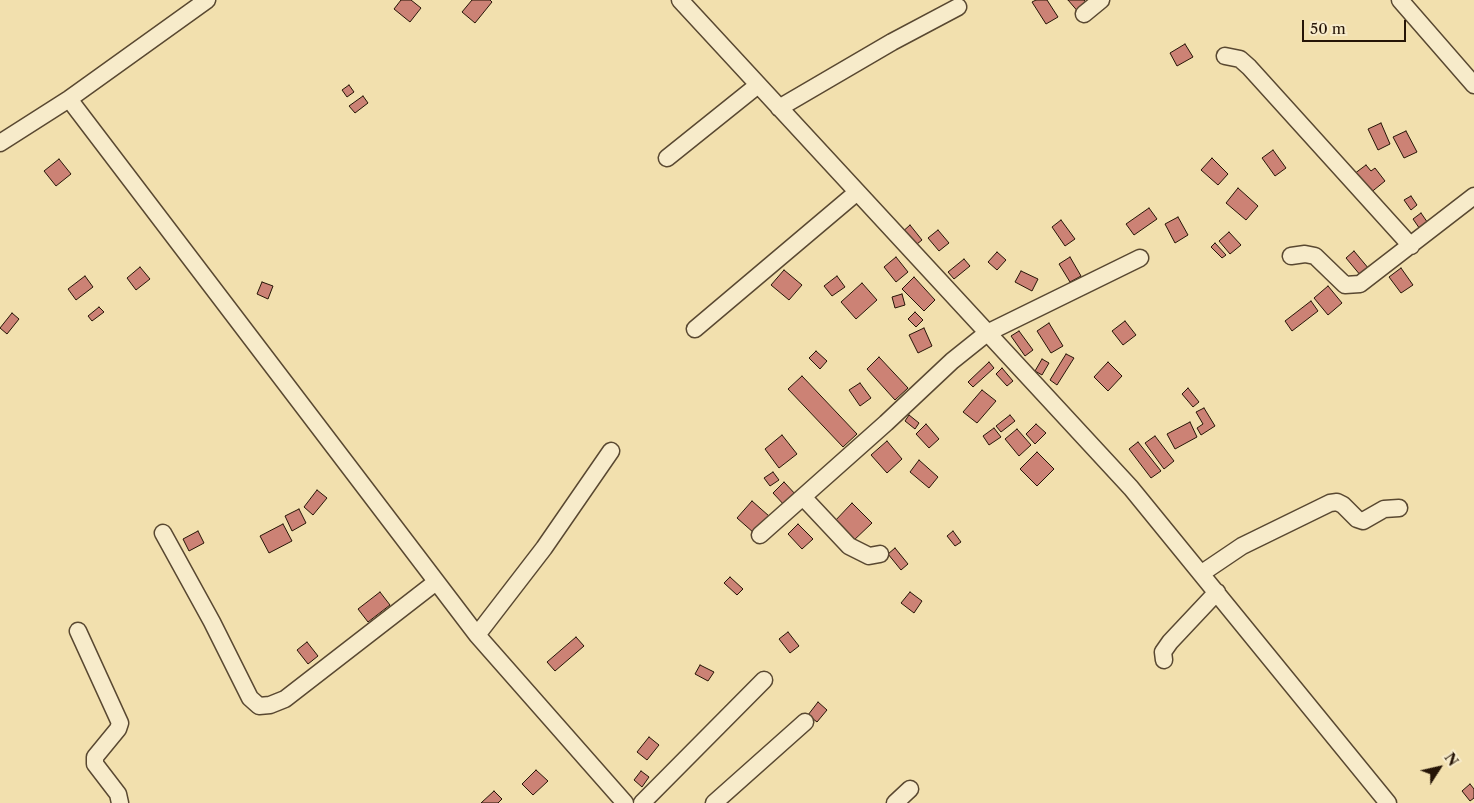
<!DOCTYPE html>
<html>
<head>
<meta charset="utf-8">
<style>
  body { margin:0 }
  #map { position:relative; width:1474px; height:803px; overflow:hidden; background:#f2e0ae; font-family:"Libre Caslon Text",serif }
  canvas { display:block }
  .north { position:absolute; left:1414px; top:743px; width:50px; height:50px; -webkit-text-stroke:4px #f7ebca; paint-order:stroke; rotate:55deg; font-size:14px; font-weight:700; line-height:20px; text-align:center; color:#261507 }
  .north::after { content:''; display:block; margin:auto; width:18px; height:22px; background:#261507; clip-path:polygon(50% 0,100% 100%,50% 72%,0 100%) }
  .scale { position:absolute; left:1302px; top:20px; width:104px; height:22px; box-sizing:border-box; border:2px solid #261507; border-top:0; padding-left:6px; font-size:15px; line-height:18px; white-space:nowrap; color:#261507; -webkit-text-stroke:4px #f7ebca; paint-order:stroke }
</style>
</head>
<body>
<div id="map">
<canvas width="1474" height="803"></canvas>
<div class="north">N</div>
<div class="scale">50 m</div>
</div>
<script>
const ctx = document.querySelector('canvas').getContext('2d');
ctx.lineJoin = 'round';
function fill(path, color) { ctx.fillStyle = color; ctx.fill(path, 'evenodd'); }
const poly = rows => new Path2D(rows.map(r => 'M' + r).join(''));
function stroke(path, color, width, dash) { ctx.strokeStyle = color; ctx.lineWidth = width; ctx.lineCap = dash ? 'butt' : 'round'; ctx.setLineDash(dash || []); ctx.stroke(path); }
const building = poly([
  [401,0,411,0,421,8,410,22,394,9,401,0],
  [472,0,490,0,492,2,475,23,462,12,472,0],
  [1036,0,1047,0,1058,17,1046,24,1032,2,1036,0],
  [1068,0,1084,0,1089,6,1080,14,1068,0],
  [1185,44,1193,57,1177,66,1170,53,1185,44],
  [349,85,354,92,347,97,342,90,349,85],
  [363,96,368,103,355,113,349,106,363,96],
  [1381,123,1390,144,1378,150,1368,129,1381,123],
  [1406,131,1417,152,1404,158,1393,137,1406,131],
  [1273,150,1286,168,1275,176,1262,158,1273,150],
  [1212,158,1228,174,1218,185,1201,170,1212,158],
  [59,159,71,174,56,186,44,171,59,159],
  [1366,165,1371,171,1375,168,1385,181,1369,194,1354,174,1366,165],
  [1238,188,1258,206,1246,220,1226,203,1238,188],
  [1411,196,1417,205,1411,210,1404,200,1411,196],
  [1149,208,1157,219,1134,235,1126,224,1149,208],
  [1421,213,1430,226,1422,232,1413,219,1421,213],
  [1178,217,1188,235,1175,243,1165,224,1178,217],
  [1061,220,1075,239,1065,246,1052,227,1061,220],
  [910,225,922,240,912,248,900,234,910,225],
  [938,230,949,243,939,251,928,238,938,230],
  [1229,232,1241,245,1230,254,1219,241,1229,232],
  [1215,243,1226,255,1222,258,1211,247,1215,243],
  [1354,251,1369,269,1361,276,1346,258,1354,251],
  [997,252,1006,260,997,270,988,262,997,252],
  [896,257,908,272,896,282,884,267,896,257],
  [1070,257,1081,276,1070,282,1059,264,1070,257],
  [964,259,970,266,954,279,948,272,964,259],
  [140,267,150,279,136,290,127,278,140,267],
  [1401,268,1413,285,1401,293,1389,277,1401,268],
  [784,270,802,285,789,300,771,285,784,270],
  [1021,271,1038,279,1032,291,1015,282,1021,271],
  [85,276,93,287,76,300,68,289,85,276],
  [837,276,845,287,832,296,824,286,837,276],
  [914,277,935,300,924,311,902,289,914,277],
  [262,282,273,286,268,299,257,294,262,282],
  [862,283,877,300,856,319,841,302,862,283],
  [1328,286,1342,303,1328,315,1314,298,1328,286],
  [902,294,905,305,895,308,892,297,902,294],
  [1311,301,1318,311,1292,331,1285,321,1311,301],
  [99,307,104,312,92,321,88,316,99,307],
  [915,312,923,320,916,327,908,319,915,312],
  [12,313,19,319,7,334,0,328,12,313],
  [1125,321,1136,335,1123,345,1112,331,1125,321],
  [1049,323,1063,346,1051,353,1037,331,1049,323],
  [924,328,932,346,918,353,909,335,924,328],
  [1019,331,1033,350,1025,356,1011,336,1019,331],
  [816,351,827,361,820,369,809,358,816,351],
  [1066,354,1074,358,1057,385,1050,380,1066,354],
  [879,357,908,388,895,400,867,369,879,357],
  [1042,359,1049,363,1042,375,1035,371,1042,359],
  [989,362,994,368,973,387,968,382,989,362],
  [1108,362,1122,376,1108,391,1094,377,1108,362],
  [1002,368,1013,381,1007,386,996,374,1002,368],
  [802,376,857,434,843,447,788,389,802,376],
  [860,383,871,398,860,406,849,390,860,383],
  [1188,388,1199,402,1193,407,1182,394,1188,388],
  [982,390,996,401,977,423,963,412,982,390],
  [1204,408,1215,426,1201,435,1197,428,1203,424,1196,412,1204,408],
  [909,415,919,423,915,429,905,421,909,415],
  [1010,415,1015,421,1001,432,996,426,1010,415],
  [1190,422,1197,437,1175,449,1167,434,1190,422],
  [926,424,939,439,929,448,916,434,926,424],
  [1036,424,1046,433,1035,444,1026,434,1036,424],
  [994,428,1001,437,989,445,983,436,994,428],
  [1017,429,1031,445,1019,456,1005,439,1017,429],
  [782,435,797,454,779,468,765,449,782,435],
  [1155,436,1174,461,1164,469,1145,443,1155,436],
  [887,441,902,459,887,473,871,455,887,441],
  [1138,442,1161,471,1151,478,1129,449,1138,442],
  [1037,452,1054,469,1037,486,1020,469,1037,452],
  [919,460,938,477,929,488,910,472,919,460],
  [773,472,779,480,770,486,764,478,773,472],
  [784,482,797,496,786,507,773,493,784,482],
  [317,490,327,498,313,515,304,507,317,490],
  [752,501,769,516,754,533,737,518,752,501],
  [852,503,872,523,852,542,833,523,852,503],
  [299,509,306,523,292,531,285,516,299,509],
  [283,524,292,541,269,553,260,536,283,524],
  [798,524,813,539,802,549,788,534,798,524],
  [198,531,204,543,189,551,183,539,198,531],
  [953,531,961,542,955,546,947,536,953,531],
  [895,548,908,564,901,570,888,554,895,548],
  [730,577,743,589,737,595,724,583,730,577],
  [380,592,390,605,368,622,358,609,380,592],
  [910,592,922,601,914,613,901,603,910,592],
  [788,632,799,646,790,653,779,639,788,632],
  [576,637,584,646,555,671,547,662,576,637],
  [307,642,318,656,308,664,297,650,307,642],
  [700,665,714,672,708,681,695,674,700,665],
  [818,702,827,710,817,722,808,715,818,702],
  [649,737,659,745,647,760,637,752,649,737],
  [536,770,548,781,533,795,522,784,536,770],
  [641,771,649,777,642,787,634,780,641,771],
  [1470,784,1474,789,1474,798,1470,801,1462,791,1470,784],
  [494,791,502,799,498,803,481,803,494,791]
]);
fill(building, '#cc8275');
stroke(building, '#261507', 1);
const minor = poly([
  [680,0,1131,488,1388,803],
  [1400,0,1474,85],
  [1084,14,1101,0],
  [1225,56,1240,59,1249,67,1411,246],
  [69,99,477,635,625,803],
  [779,108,892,42,958,7],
  [0,143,69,99,207,0],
  [667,158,758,85],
  [1291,256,1305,254,1315,256,1345,285,1360,284,1474,196],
  [695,329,856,193],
  [803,497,849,546,869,556,880,554],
  [163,533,212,622,250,698,259,706,270,705,285,699,436,582],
  [760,535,886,423,952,361,987,333,1140,258],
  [1202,573,1242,546,1330,503,1337,502,1343,505,1357,519,1363,521,1384,509,1399,508],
  [78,631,120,723,118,729,95,757,95,764,118,794,120,803],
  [477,635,544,548,611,451],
  [1164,660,1163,652,1170,642,1217,592],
  [642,803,764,680],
  [714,803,805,722],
  [895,803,910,789]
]);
stroke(minor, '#594831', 19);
stroke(minor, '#f7ebca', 16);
</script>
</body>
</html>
